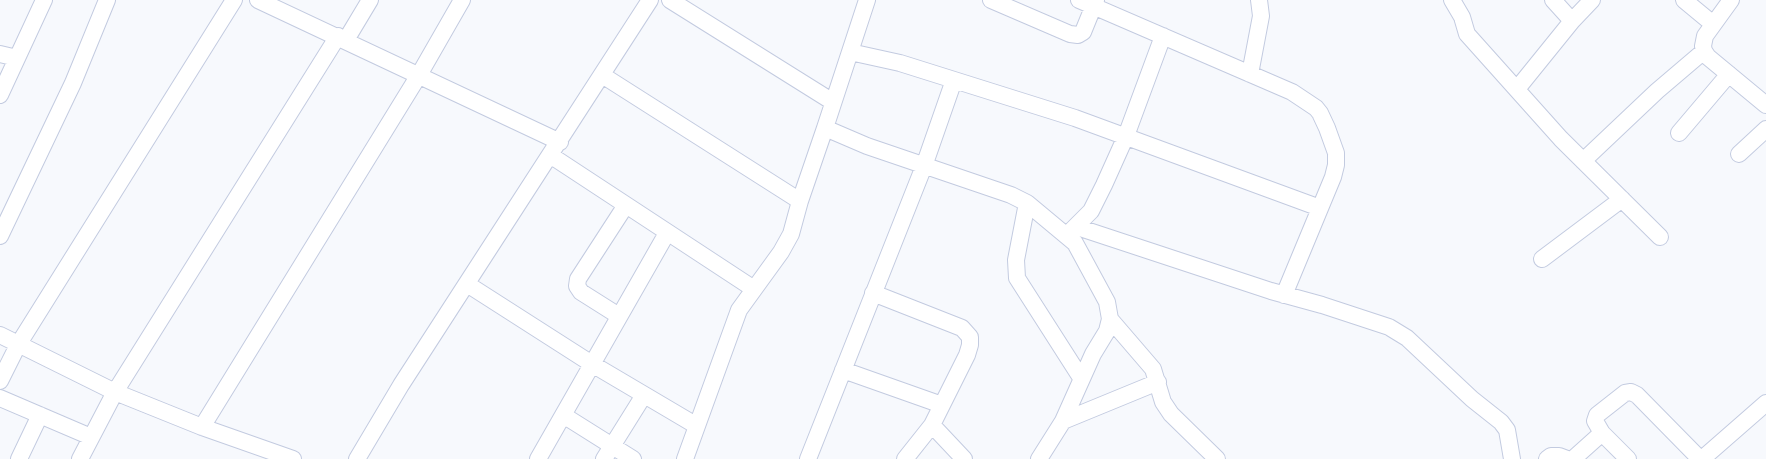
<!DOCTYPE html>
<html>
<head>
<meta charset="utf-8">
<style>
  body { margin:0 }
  canvas { display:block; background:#f7f9fd }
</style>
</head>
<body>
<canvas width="1766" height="459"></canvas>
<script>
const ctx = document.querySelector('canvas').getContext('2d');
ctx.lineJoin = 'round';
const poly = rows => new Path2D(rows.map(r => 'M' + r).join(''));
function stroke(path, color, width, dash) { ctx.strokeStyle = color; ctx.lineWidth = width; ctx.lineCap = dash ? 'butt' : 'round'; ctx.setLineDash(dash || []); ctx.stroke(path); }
const minor = poly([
  [258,0,560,142],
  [670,0,833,102],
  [867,0,825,128,867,146,1011,195,1027,203,1075,243,1107,302,1110,319,1107,331,1093,354,1063,421,1039,459],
  [991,0,1070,34,1078,35,1083,32,1096,0],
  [1079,0,1292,92,1316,108,1320,113,1327,128,1336,153,1336,165,1333,177,1284,295],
  [1452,0,1462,17,1467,34,1561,139,1660,237],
  [1553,0,1572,21],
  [1684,0,1713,24],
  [1731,0,1705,36,1703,46,1704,51,1708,57,1766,105],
  [346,40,370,0],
  [850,52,900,63,1075,118,1320,208],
  [0,54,17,58],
  [1250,74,1261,16,1259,0],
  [602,75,800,201],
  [1517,89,1572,21,1592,0],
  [0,95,44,0],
  [1679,133,1729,74],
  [1739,154,1766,129],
  [550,155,754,289],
  [1583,161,1657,91,1704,51],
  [1027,203,1016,260,1017,278,1081,378],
  [1077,227,1271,291,1322,305,1389,327,1407,338,1472,399,1501,422,1507,430,1512,459],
  [1070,232,1091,211,1104,185,1126,136,1163,36],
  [0,236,73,83,107,0],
  [1542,259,1622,199],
  [467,284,592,364,697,426],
  [873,293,962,328,970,337,970,345,967,355,932,425,905,459],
  [619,316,581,292,577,286,578,279,626,205],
  [1110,319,1153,369,1163,402,1171,414,1217,459],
  [0,335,115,392,202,427,293,459],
  [843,370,942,405],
  [0,381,18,345,234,0],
  [0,398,91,437],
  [563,415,633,459],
  [1063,421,1158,382],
  [932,425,964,459],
  [202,427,419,75,462,0],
  [1602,433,1595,421,1597,415,1625,393,1631,392,1637,395,1700,459],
  [19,459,40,415],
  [80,459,115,392,338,36],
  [357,459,401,385,650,0],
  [538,459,667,233],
  [604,459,644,395],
  [685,459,739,310,781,252,791,234,800,201,825,128],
  [808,459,924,166,954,80],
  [1547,459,1551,456,1559,456,1567,459],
  [1573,459,1602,433,1628,459],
  [1702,459,1766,403]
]);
stroke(minor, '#c3cbe0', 18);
stroke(minor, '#fff', 16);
</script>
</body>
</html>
